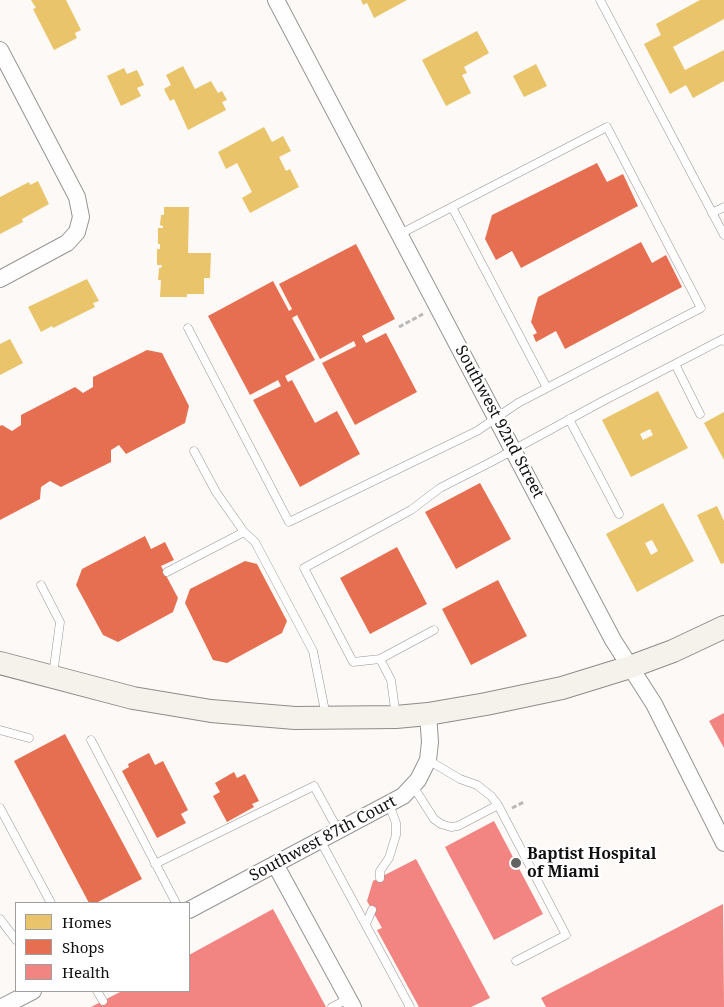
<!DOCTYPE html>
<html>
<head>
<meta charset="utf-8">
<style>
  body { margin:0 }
  #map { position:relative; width:724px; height:1007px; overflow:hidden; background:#fcf9f6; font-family:"Noto Serif",serif }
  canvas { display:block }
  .legend { position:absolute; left:15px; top:902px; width:175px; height:90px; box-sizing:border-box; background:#fff; border:1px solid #9f9f9f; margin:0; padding:6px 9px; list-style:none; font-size:15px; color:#101010 }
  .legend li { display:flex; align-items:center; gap:10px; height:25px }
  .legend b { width:25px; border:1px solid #9f9f9f }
</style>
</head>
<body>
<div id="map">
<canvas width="724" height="1007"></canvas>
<ul class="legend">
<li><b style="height:14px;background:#e9c46a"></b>Homes</li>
<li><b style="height:14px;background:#e76f51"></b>Shops</li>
<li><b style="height:14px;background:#f28482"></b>Health</li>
</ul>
</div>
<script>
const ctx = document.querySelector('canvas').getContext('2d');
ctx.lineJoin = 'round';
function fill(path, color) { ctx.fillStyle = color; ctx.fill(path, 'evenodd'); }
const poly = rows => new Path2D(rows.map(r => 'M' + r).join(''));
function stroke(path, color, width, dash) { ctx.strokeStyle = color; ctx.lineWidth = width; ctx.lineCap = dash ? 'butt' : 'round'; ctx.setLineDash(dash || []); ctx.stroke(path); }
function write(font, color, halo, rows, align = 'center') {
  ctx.font = font + ' "Noto Serif",serif'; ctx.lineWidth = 5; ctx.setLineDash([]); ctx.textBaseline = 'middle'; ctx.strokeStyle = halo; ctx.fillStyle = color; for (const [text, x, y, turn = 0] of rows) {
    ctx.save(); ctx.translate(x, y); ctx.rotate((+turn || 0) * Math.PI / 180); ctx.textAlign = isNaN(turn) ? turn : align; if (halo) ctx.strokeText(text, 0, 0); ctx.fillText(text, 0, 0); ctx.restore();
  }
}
fill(poly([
  [31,0,66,0,81,30,75,33,77,38,54,50,33,9,36,8],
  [361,0,407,0,374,18,367,3,363,5],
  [700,0,724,0,724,19,673,47,685,70,724,50,724,81,693,98,686,85,670,94,644,44,661,35,656,24],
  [477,31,489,53,464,67,467,73,462,75,471,93,446,106,422,60],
  [536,64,547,86,524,97,513,76],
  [183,66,195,89,211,81,218,93,222,91,227,100,222,102,226,110,188,130,174,99,170,101,164,89,171,85,166,75],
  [124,68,127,74,137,70,144,85,137,88,141,96,121,106,107,76],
  [264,127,272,142,283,136,291,151,279,157,286,171,290,169,299,187,250,213,242,198,252,192,237,163,226,169,218,152],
  [38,181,49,204,22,219,23,222,0,234,0,197,29,182,30,185],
  [164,207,189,207,188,253,211,253,210,278,204,278,204,294,187,294,187,297,160,297,161,280,158,280,159,268,161,268,162,265,157,265,157,249,160,249,160,244,158,244,158,228,163,228,163,226,160,225,161,215,164,215],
  [87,279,99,301,93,303,95,307,53,328,52,326,41,332,28,307],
  [10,339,23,363,0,375,0,344],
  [658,391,688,448,631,477,602,420],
  [650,429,653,435,643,440,640,434],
  [724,412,724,460,704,423],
  [663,503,694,561,637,592,606,534],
  [652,540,658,551,651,555,645,543],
  [717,506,724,521,724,563,721,564,697,515]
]), '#e9c46a');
fill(poly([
  [597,163,607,182,623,174,638,206,521,268,512,251,496,260,485,239,492,215],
  [641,242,652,263,666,255,682,287,565,349,556,331,536,342,533,335,537,333,531,322,538,297],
  [356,244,395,319,362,336,366,343,386,333,417,392,355,425,322,363,356,346,354,341,320,359,297,315,292,318,315,360,285,376,288,382,292,380,315,423,337,411,360,454,300,487,253,400,281,386,278,380,250,395,208,316,273,281,289,311,292,309,279,284],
  [147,350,162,353,189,406,185,423,126,454,119,445,111,450,111,462,61,487,50,481,41,487,40,499,0,520,0,426,2,425,12,431,21,425,21,415,75,387,83,393,93,387,93,377],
  [480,483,511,539,456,569,425,512],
  [145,536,151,549,165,542,174,560,161,566,178,598,173,612,118,642,103,635,76,585,82,569],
  [397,547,427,604,370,634,340,578],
  [245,561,257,564,287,621,282,633,227,663,213,660,185,603,190,589],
  [498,580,527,636,471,665,442,609],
  [65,734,142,879,96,903,89,903,14,761],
  [149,753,155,765,163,761,188,810,181,814,186,823,157,838,122,771,129,767,128,764],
  [234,772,237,778,245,774,259,801,252,804,254,807,227,822,213,796,220,792,215,783]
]), '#e76f51');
fill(poly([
  [724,713,724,748,709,721],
  [494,821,543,914,494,940,445,847],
  [416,859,490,998,471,1007,419,1007,377,930,382,928,367,901,373,881],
  [723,904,724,1007,546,1007,541,998],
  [273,909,326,1007,91,1007,122,991,189,991,189,955]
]), '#f28482');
const service = poly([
  [600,0,724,235],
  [712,213,724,207],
  [400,234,452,207],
  [188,328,289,522,477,431,518,403,701,308,607,127,452,207,547,388],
  [675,364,723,339,724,341],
  [569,419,619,514],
  [194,451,216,492,244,532,255,542,313,651,326,716],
  [167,572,244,532],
  [41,585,60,622,53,675],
  [380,659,434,630],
  [396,716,391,680,380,659,353,662,304,568,411,510,440,488,493,461,603,401,675,364,700,414],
  [0,730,29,738],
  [91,740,176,903],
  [428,760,460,779,477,785,491,796,498,805,566,935,516,961],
  [413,786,434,819,441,824,451,827,458,826,498,805],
  [0,808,51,903],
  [320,840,410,1007],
  [155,864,314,786,338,830],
  [380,878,380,871,389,858,396,835,396,823,389,804],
  [0,919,16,940],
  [366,924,372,910],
  [97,991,103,1001],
  [332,1007,348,999]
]);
const minor = poly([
  [276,0,613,640,654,704,724,843],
  [0,50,77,197,81,217,77,232,67,243,0,279],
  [275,864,353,1007],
  [189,910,403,796,418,780,428,760,430,742,428,714],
  [2,1007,33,991]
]);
const secondary = poly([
  [0,663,133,698,211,711,295,718,396,717,428,714,486,704,562,688,630,667,673,651,724,627]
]);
stroke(service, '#969594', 9);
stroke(minor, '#969594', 18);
stroke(secondary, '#8d8c8a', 24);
stroke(poly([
  [399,327,423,314],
  [512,808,524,802]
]), '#b9b8b8', 3, [5, 2.5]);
stroke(service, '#fffefe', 8);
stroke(minor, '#fffefe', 16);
stroke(secondary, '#f5f2eb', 22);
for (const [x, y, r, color] of [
  [516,863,6,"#636260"]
]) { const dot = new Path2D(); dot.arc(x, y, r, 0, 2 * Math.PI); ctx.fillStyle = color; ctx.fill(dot); stroke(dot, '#fff', 2); }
write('16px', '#101010', '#fff', [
  ["Southwest 92nd Street",499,422,62],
  ["Southwest 87th Court",323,839,-28]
]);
write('bold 16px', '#101010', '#fff', [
  ["Baptist Hospital",527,854],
  ["of Miami",527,872]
], 'left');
</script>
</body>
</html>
